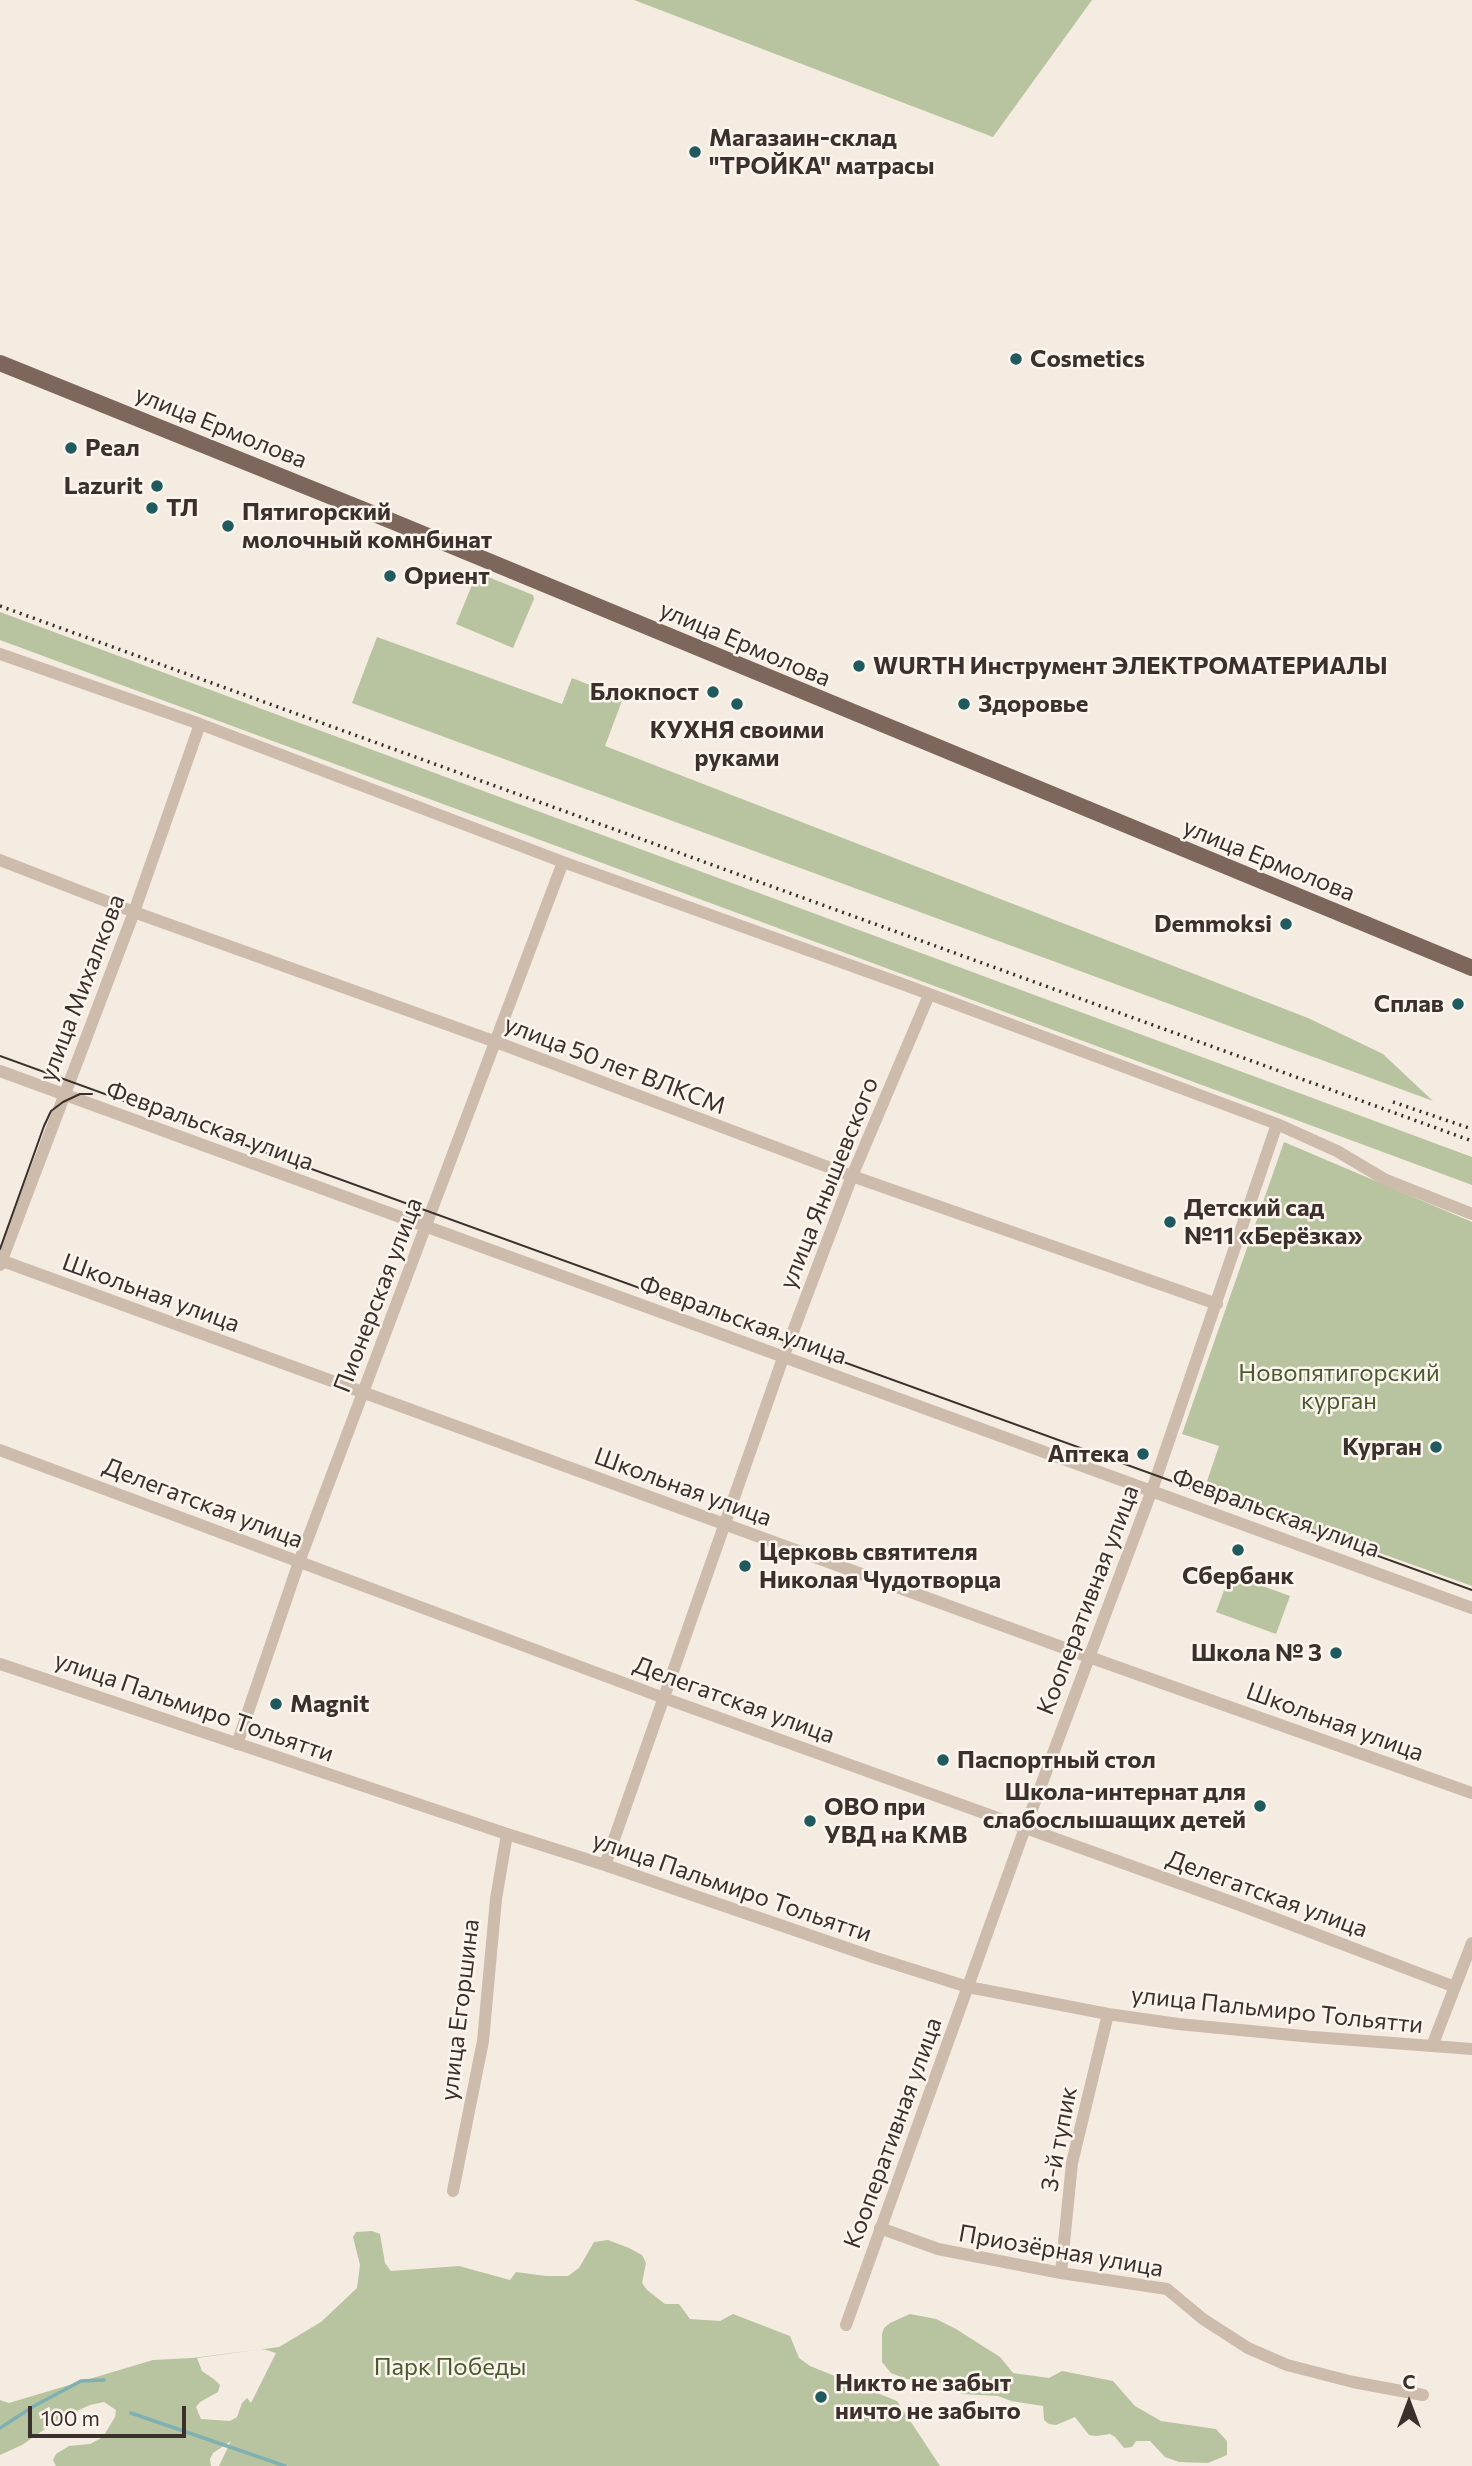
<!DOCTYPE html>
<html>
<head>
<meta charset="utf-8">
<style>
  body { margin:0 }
  #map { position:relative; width:1472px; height:2466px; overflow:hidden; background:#f4ebe1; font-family:Commissioner,sans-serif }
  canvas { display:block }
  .north { position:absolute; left:1374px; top:2368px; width:70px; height:70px; -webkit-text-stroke:5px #fbf5ee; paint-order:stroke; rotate:0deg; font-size:19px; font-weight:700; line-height:28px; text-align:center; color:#3b302b }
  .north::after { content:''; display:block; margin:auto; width:24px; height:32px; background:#3b302b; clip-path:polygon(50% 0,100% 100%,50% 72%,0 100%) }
  .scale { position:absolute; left:28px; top:2406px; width:158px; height:32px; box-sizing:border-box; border:4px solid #3b302b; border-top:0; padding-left:9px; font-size:21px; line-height:24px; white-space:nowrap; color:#3b302b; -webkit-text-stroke:5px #fbf5ee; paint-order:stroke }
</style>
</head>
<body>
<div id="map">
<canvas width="1472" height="2466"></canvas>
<div class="north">С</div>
<div class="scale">100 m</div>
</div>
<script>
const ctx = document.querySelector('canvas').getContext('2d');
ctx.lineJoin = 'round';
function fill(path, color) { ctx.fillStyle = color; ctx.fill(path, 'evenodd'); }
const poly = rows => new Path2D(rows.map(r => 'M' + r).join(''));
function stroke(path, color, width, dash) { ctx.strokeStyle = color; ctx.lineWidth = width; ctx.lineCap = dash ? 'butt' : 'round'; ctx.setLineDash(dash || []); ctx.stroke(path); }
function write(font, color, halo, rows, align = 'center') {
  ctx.font = font + ' Commissioner,sans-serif'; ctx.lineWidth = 5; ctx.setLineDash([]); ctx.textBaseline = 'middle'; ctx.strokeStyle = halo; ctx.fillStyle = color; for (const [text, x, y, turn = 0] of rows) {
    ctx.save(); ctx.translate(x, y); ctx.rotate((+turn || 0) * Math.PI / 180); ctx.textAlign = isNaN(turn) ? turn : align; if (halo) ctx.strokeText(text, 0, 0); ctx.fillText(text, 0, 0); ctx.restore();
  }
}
fill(poly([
  [634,0,1092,0,993,137],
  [483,575,533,595,534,599,513,648,456,624,474,580],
  [0,612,1472,1157,1472,1185,0,640],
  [377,637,562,704,572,678,623,698,605,746,1308,1018,1383,1054,1433,1101,352,703],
  [1284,1142,1472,1222,1472,1586,1204,1490,1219,1446,1182,1434],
  [1230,1574,1290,1596,1276,1634,1216,1612],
  [372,2231,380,2234,385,2263,391,2271,459,2266,510,2280,516,2272,546,2276,568,2276,579,2268,594,2242,608,2240,629,2248,642,2255,646,2263,642,2283,647,2290,665,2304,679,2304,690,2319,720,2321,733,2314,790,2336,799,2358,810,2366,897,2401,940,2466,219,2466,231,2441,213,2453,210,2459,211,2466,56,2466,53,2460,56,2454,69,2446,90,2444,103,2437,115,2417,116,2410,104,2402,90,2405,61,2418,22,2445,0,2455,0,2400,9,2403,153,2360,192,2358,279,2347,321,2322,357,2288,360,2265,353,2237,356,2232],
  [263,2349,276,2353,251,2403,247,2398,242,2403,237,2417,230,2421,201,2419,196,2407,200,2402,218,2392,220,2385,215,2380,202,2371,197,2358],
  [910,2314,936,2319,956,2329,1000,2357,1013,2373,1049,2378,1062,2371,1113,2381,1135,2406,1161,2421,1216,2429,1227,2441,1227,2455,1208,2463,1179,2462,1165,2457,1150,2441,1136,2441,1132,2447,1124,2448,1115,2437,1110,2434,1096,2436,1089,2435,1075,2417,1056,2425,1049,2424,1044,2420,1043,2406,1011,2401,998,2396,962,2394,942,2383,906,2379,891,2373,882,2362,882,2334,884,2328,890,2323]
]), '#b8c4a0');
stroke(poly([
  [131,2413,285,2466],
  [0,2428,34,2406,81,2381,104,2380]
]), '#7fb0b2', 3.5);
stroke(poly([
  [0,654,200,724,563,862,905,985,1277,1124,1337,1151,1384,1179,1472,1214],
  [0,860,134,912,496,1042,852,1176,1217,1304],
  [0,1071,1472,1608],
  [0,1260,1089,1657,1472,1793],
  [0,1265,134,912,200,724],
  [0,1450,664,1698,1237,1904,1455,1987],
  [0,1664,507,1834,605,1865,876,1958,968,1987,1108,2014,1178,2024,1313,2037,1472,2049],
  [237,1744,299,1562,563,862],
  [605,1865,783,1358,852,1176,929,995],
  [1432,2046,1472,1943],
  [453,2191,483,2041,496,1899,507,1834],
  [880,2228,938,2249,1061,2273,1167,2289,1203,2319,1248,2348,1287,2365,1353,2382,1423,2395],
  [1061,2273,1072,2163,1108,2014],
  [846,2325,1025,1828,1152,1490,1277,1124]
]), '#cdbbac', 12);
stroke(poly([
  [0,363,394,522,1472,968]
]), '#7d675c', 16);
stroke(poly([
  [0,1056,1472,1590],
  [0,1249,44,1126,51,1111,63,1102,80,1094,92,1094]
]), '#3b302b', 2);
stroke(poly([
  [0,606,1472,1141],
  [1393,1102,1472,1129]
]), '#3b302b', 3.5, [2, 5]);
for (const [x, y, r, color] of [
  [695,152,7,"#1f5a5e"],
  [1016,359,7,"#1f5a5e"],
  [71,448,7,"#1f5a5e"],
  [157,486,7,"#1f5a5e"],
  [152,508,7,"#1f5a5e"],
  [228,526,7,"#1f5a5e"],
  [390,576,7,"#1f5a5e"],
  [859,666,7,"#1f5a5e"],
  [713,692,7,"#1f5a5e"],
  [737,704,7,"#1f5a5e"],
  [964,704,7,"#1f5a5e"],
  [1286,924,7,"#1f5a5e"],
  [1458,1004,7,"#1f5a5e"],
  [1170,1222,7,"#1f5a5e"],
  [1436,1447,7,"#1f5a5e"],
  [1143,1454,7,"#1f5a5e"],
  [1238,1550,7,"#1f5a5e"],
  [745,1566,7,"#1f5a5e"],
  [1336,1653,7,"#1f5a5e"],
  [276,1704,7,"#1f5a5e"],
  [943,1760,7,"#1f5a5e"],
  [1260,1806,7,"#1f5a5e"],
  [810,1821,7,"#1f5a5e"],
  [821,2397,7,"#1f5a5e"]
]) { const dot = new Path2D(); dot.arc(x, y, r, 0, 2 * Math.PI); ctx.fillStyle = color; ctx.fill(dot); stroke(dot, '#fbf5ee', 2.5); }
write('bold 24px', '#3b302b', '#fbf5ee', [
  ["Магазаин-склад",709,138],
  ["\"ТРОЙКА\" матрасы",709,166],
  ["Cosmetics",1030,359],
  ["Реал",85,448],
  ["Lazurit",143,486,"right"],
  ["ТЛ",166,508],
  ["Пятигорский",242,512],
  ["молочный комнбинат",242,540],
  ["Ориент",404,576],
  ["WURTH Инструмент ЭЛЕКТРОМАТЕРИАЛЫ",873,666],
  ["Блокпост",699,692,"right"],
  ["Здоровье",978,704],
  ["КУХНЯ своими",737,730,"center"],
  ["руками",737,758,"center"],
  ["Demmoksi",1272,924,"right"],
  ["Сплав",1444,1004,"right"],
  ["Детский сад",1184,1208],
  ["№11 «Берёзка»",1184,1236],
  ["Курган",1422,1447,"right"],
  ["Аптека",1129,1454,"right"],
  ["Церковь святителя",759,1552],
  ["Николая Чудотворца",759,1580],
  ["Сбербанк",1238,1576,"center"],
  ["Школа № 3",1322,1653,"right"],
  ["Magnit",290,1704],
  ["Паспортный стол",957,1760],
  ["Школа-интернат для",1246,1792,"right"],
  ["слабослышащих детей",1246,1820,"right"],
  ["ОВО при",824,1807],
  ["УВД на КМВ",824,1835],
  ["Никто не забыт",835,2383],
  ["ничто не забыто",835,2411]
], 'left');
write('24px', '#3b302b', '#fbf5ee', [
  ["улица Ермолова",221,427,22],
  ["улица Ермолова",745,644,23],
  ["улица Ермолова",1269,860,22],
  ["улица Михалкова",82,988,-69],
  ["улица 50 лет ВЛКСМ",615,1065,21],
  ["Февральская улица",210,1126,20],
  ["улица Янышевского",829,1183,-68],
  ["Школьная улица",151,1293,20],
  ["Пионерская улица",378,1295,-69],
  ["Февральская улица",743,1320,20],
  ["Школьная улица",683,1487,20],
  ["Делегатская улица",203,1503,21],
  ["Февральская улица",1276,1513,20],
  ["Кооперативная улица",1088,1600,-69],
  ["Делегатская улица",734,1700,20],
  ["улица Пальмиро Тольятти",194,1707,19],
  ["Школьная улица",1335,1722,20],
  ["улица Пальмиро Тольятти",732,1887,19],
  ["Делегатская улица",1267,1894,20],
  ["улица Егоршина",460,2010,-83],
  ["улица Пальмиро Тольятти",1277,2010,6],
  ["Кооперативная улица",893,2133,-70],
  ["3-й тупик",1059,2139,-79],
  ["Приозёрная улица",1061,2251,10]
]);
write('24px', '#4a5a2e', '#fbf5ee', [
  ["Новопятигорский",1339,1373],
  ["курган",1339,1401],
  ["Парк Победы",450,2367]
]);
</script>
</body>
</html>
